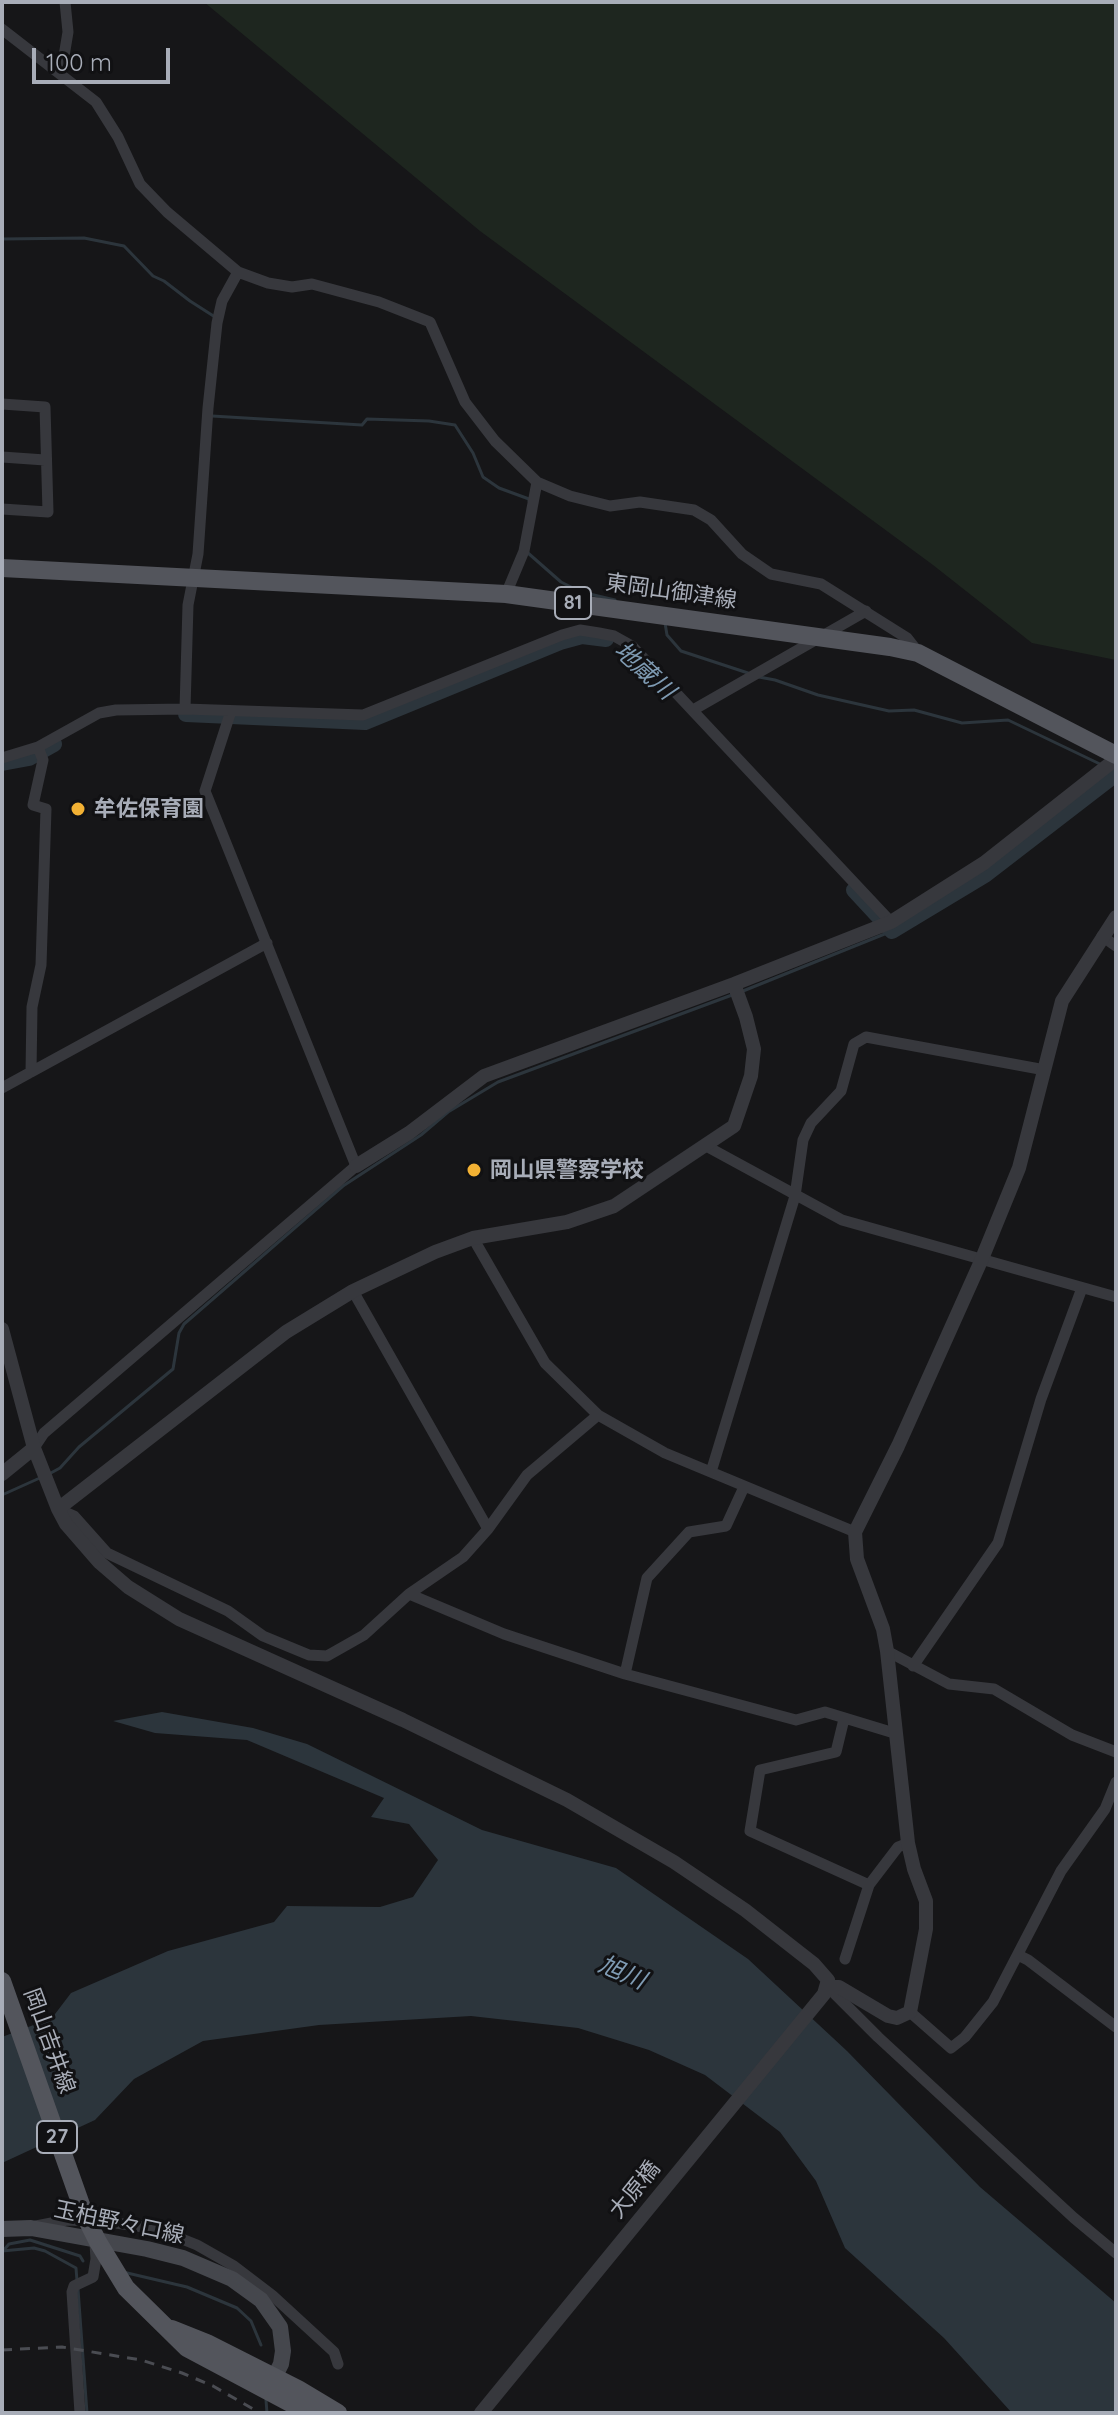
<!DOCTYPE html>
<html>
<head>
<meta charset="utf-8">
<style>
  body { margin:0 }
  #map { position:relative; width:1118px; height:2415px; overflow:hidden; background:#161618; font-family:Quicksand,sans-serif }
  canvas { display:block }
  .frame { position:absolute; inset:0; border:4px solid #a8adb8; pointer-events:none }
  .scale { position:absolute; left:32px; top:48px; width:138px; height:36px; box-sizing:border-box; border:4px solid #a8adb8; border-top:0; padding-left:10px; font-size:24px; line-height:28px; white-space:nowrap; color:#a8adb8; -webkit-text-stroke:6px #111113; paint-order:stroke }
</style>
</head>
<body>
<div id="map">
<canvas width="1118" height="2415"></canvas>
<div class="frame"></div>
<div class="scale">100 m</div>
</div>
<script>
const ctx = document.querySelector('canvas').getContext('2d');
ctx.lineJoin = 'round';
function fill(path, color) { ctx.fillStyle = color; ctx.fill(path, 'evenodd'); }
const poly = rows => new Path2D(rows.map(r => 'M' + r).join(''));
function stroke(path, color, width, dash) { ctx.strokeStyle = color; ctx.lineWidth = width; ctx.lineCap = dash ? 'butt' : 'round'; ctx.setLineDash(dash || []); ctx.stroke(path); }
function write(font, color, halo, rows, align = 'center') {
  ctx.font = font + ' Quicksand,"Noto Sans JP",sans-serif'; ctx.lineWidth = 6; ctx.setLineDash([]); ctx.textBaseline = 'middle'; ctx.strokeStyle = halo; ctx.fillStyle = color; for (const [text, x, y, turn = 0] of rows) {
    ctx.save(); ctx.translate(x, y); ctx.rotate((+turn || 0) * Math.PI / 180); ctx.textAlign = isNaN(turn) ? turn : align; if (halo) ctx.strokeText(text, 0, 0); ctx.fillText(text, 0, 0); ctx.restore();
  }
}
fill(poly([
  [204,2,1116,2,1116,660,1032,643,933,565,480,231]
]), '#1e261f');
fill(poly([
  [162,1712,253,1728,307,1744,482,1830,616,1868,748,1959,847,2051,980,2187,1116,2303,1116,2413,1012,2413,944,2338,845,2248,816,2181,780,2132,705,2075,649,2050,578,2028,471,2016,319,2025,203,2041,134,2079,95,2120,2,2163,2,2037,52,2018,71,1993,168,1951,274,1922,287,1906,380,1907,413,1897,438,1860,409,1824,371,1817,384,1798,247,1740,155,1733,113,1721]
]), '#2c353c');
stroke(poly([
  [2,239,84,238,124,246,153,276,164,281,190,301,215,317],
  [212,416,362,425,367,419,429,421,455,425,473,453,483,477,499,488,529,499,529,501],
  [528,553,561,582,581,592,615,600],
  [665,623,667,635,681,651,748,673],
  [759,677,775,680,818,695,889,711,914,710,962,723,1008,720,1102,765],
  [743,991,892,931],
  [49,1474,60,1468,79,1447,173,1369,179,1333,184,1324,343,1186,421,1135,448,1112,498,1082,732,995],
  [2,1495,42,1477],
  [2,2251,34,2248,45,2251,76,2268,77,2281],
  [3,2251,9,2244,30,2240,80,2256,83,2261],
  [123,2272,187,2287,237,2308,251,2321,261,2345],
  [78,2289,87,2413],
  [266,2400,267,2413]
]), '#2c353c', 3);
stroke(poly([
  [186,714,365,722,560,642,582,636,606,639],
  [2,763,29,758,54,744],
  [854,890,892,931,985,875,1116,774]
]), '#2c353c', 16);
stroke(poly([
  [2,29,96,102,118,137,140,184,167,212,238,272,268,283,292,287,312,284,379,302,430,322,465,402,495,441,537,482,570,496,610,506,640,502,694,510,711,520,742,554,771,574,821,584,907,638,918,652],
  [61,74,68,32,65,2],
  [2,404,45,407,48,512,2,509],
  [2,457,45,460],
  [506,594,524,551,537,482],
  [185,709,188,605,198,554,208,408,217,323,222,301,238,272],
  [693,710,866,611],
  [2,758,38,747,99,713,116,710,185,709,363,715,562,635,580,630,599,633,614,636,632,646,891,922],
  [1102,936,1116,946],
  [31,1072,32,1007,41,965,46,809,33,805,43,760,38,747],
  [2,1088,267,943],
  [706,1146,842,1220,1116,1297],
  [473,1238,545,1363,598,1415,665,1453,855,1532],
  [353,1291,488,1529],
  [34,1448,44,1433,356,1166,205,791,231,711],
  [711,1472,795,1196,803,1140,811,1123,841,1091,854,1044,866,1037,1045,1070],
  [58,1509,74,1516,107,1553,228,1611,263,1636,309,1655,327,1656,364,1635,409,1594,463,1557,488,1529,527,1475,598,1415],
  [409,1594,504,1634,625,1674,796,1720,825,1712,894,1733],
  [887,1651,949,1684,994,1689,1072,1735,1116,1752],
  [913,1666,998,1543,1041,1399,1082,1288],
  [625,1674,647,1578,689,1532,726,1526,744,1487],
  [844,1719,836,1752,760,1770,750,1831,869,1885],
  [1018,1955,1028,1960,1116,2027],
  [845,1959,869,1885,898,1847,908,1843],
  [828,1987,878,2037,1074,2218,1116,2253],
  [910,2012,951,2048,965,2037,993,2002,1061,1871,1105,1809,1116,1782],
  [36,2226,67,2220,109,2222,157,2229,197,2245,234,2266,272,2295,334,2352,338,2364],
  [80,2413,72,2292,74,2286,93,2277,96,2259,95,2244]
]), '#37383d', 11);
stroke(poly([
  [356,1166,409,1133,484,1076,734,984,891,922,984,863,1116,759],
  [2,1329,34,1448,58,1509,66,1524,99,1562,128,1587,179,1619,403,1720,567,1800,674,1862,745,1910,814,1964,828,1980,824,1994,481,2413],
  [2,1474,34,1448],
  [58,1509,286,1332,353,1291,435,1252,473,1238,567,1222,614,1206,734,1126,751,1076,754,1049,746,1017,734,984],
  [828,1987,839,1987,888,2016,897,2018,910,2012,926,1929,926,1901,914,1869,908,1843,887,1651,883,1629,857,1559,855,1532,898,1446,981,1261,1019,1168,1062,1001,1116,917]
]), '#37383d', 14);
stroke(poly([
  [2,2229,31,2228,147,2249,183,2258,232,2279,261,2300,280,2327,283,2351,281,2364,270,2386]
]), '#45474d', 16);
stroke(poly([
  [2,568,506,594,890,647,918,653,1116,755],
  [2,1981,85,2216,98,2242,126,2288,187,2348,309,2413],
  [172,2329,207,2343,298,2389,338,2413]
]), '#53555c', 18);
stroke(poly([
  [2,2350,62,2347,141,2360,182,2373,213,2386,260,2413]
]), '#4a4c52', 3, [10, 8]);
for (const [x, y, r, color] of [
  [78,809,8,"#f2b134"],
  [474,1170,8,"#f2b134"]
]) { const dot = new Path2D(); dot.arc(x, y, r, 0, 2 * Math.PI); ctx.fillStyle = color; ctx.fill(dot); stroke(dot, '#111113', 3); }
for (const [x, y, w] of [
  [573,603,36],
  [57,2137,40]
]) { const box = new Path2D(); box.roundRect(x - w / 2, y - 16, w, 32, 6); ctx.fillStyle = '#111113'; ctx.fill(box); stroke(box, '#a8adb8', 2); }
write('bold 20px', '#a8adb8', null, [
  ["81",573,603],
  ["27",57,2137]
]);
write('22px', '#a8adb8', '#111113', [
  ["東岡山御津線",671,592,8],
  ["岡山吉井線",49,2041,70],
  ["大原橋",635,2190,-51],
  ["玉柏野々口線",119,2223,12]
]);
write('bold 22px', '#a8adb8', '#111113', [
  ["牟佐保育園",94,809],
  ["岡山県警察学校",490,1170]
], 'left');
write('italic 24px', '#7f9bb3', '#111113', [
  ["地蔵川",644,671,42],
  ["旭川",622,1973,23]
]);
</script>
</body>
</html>
